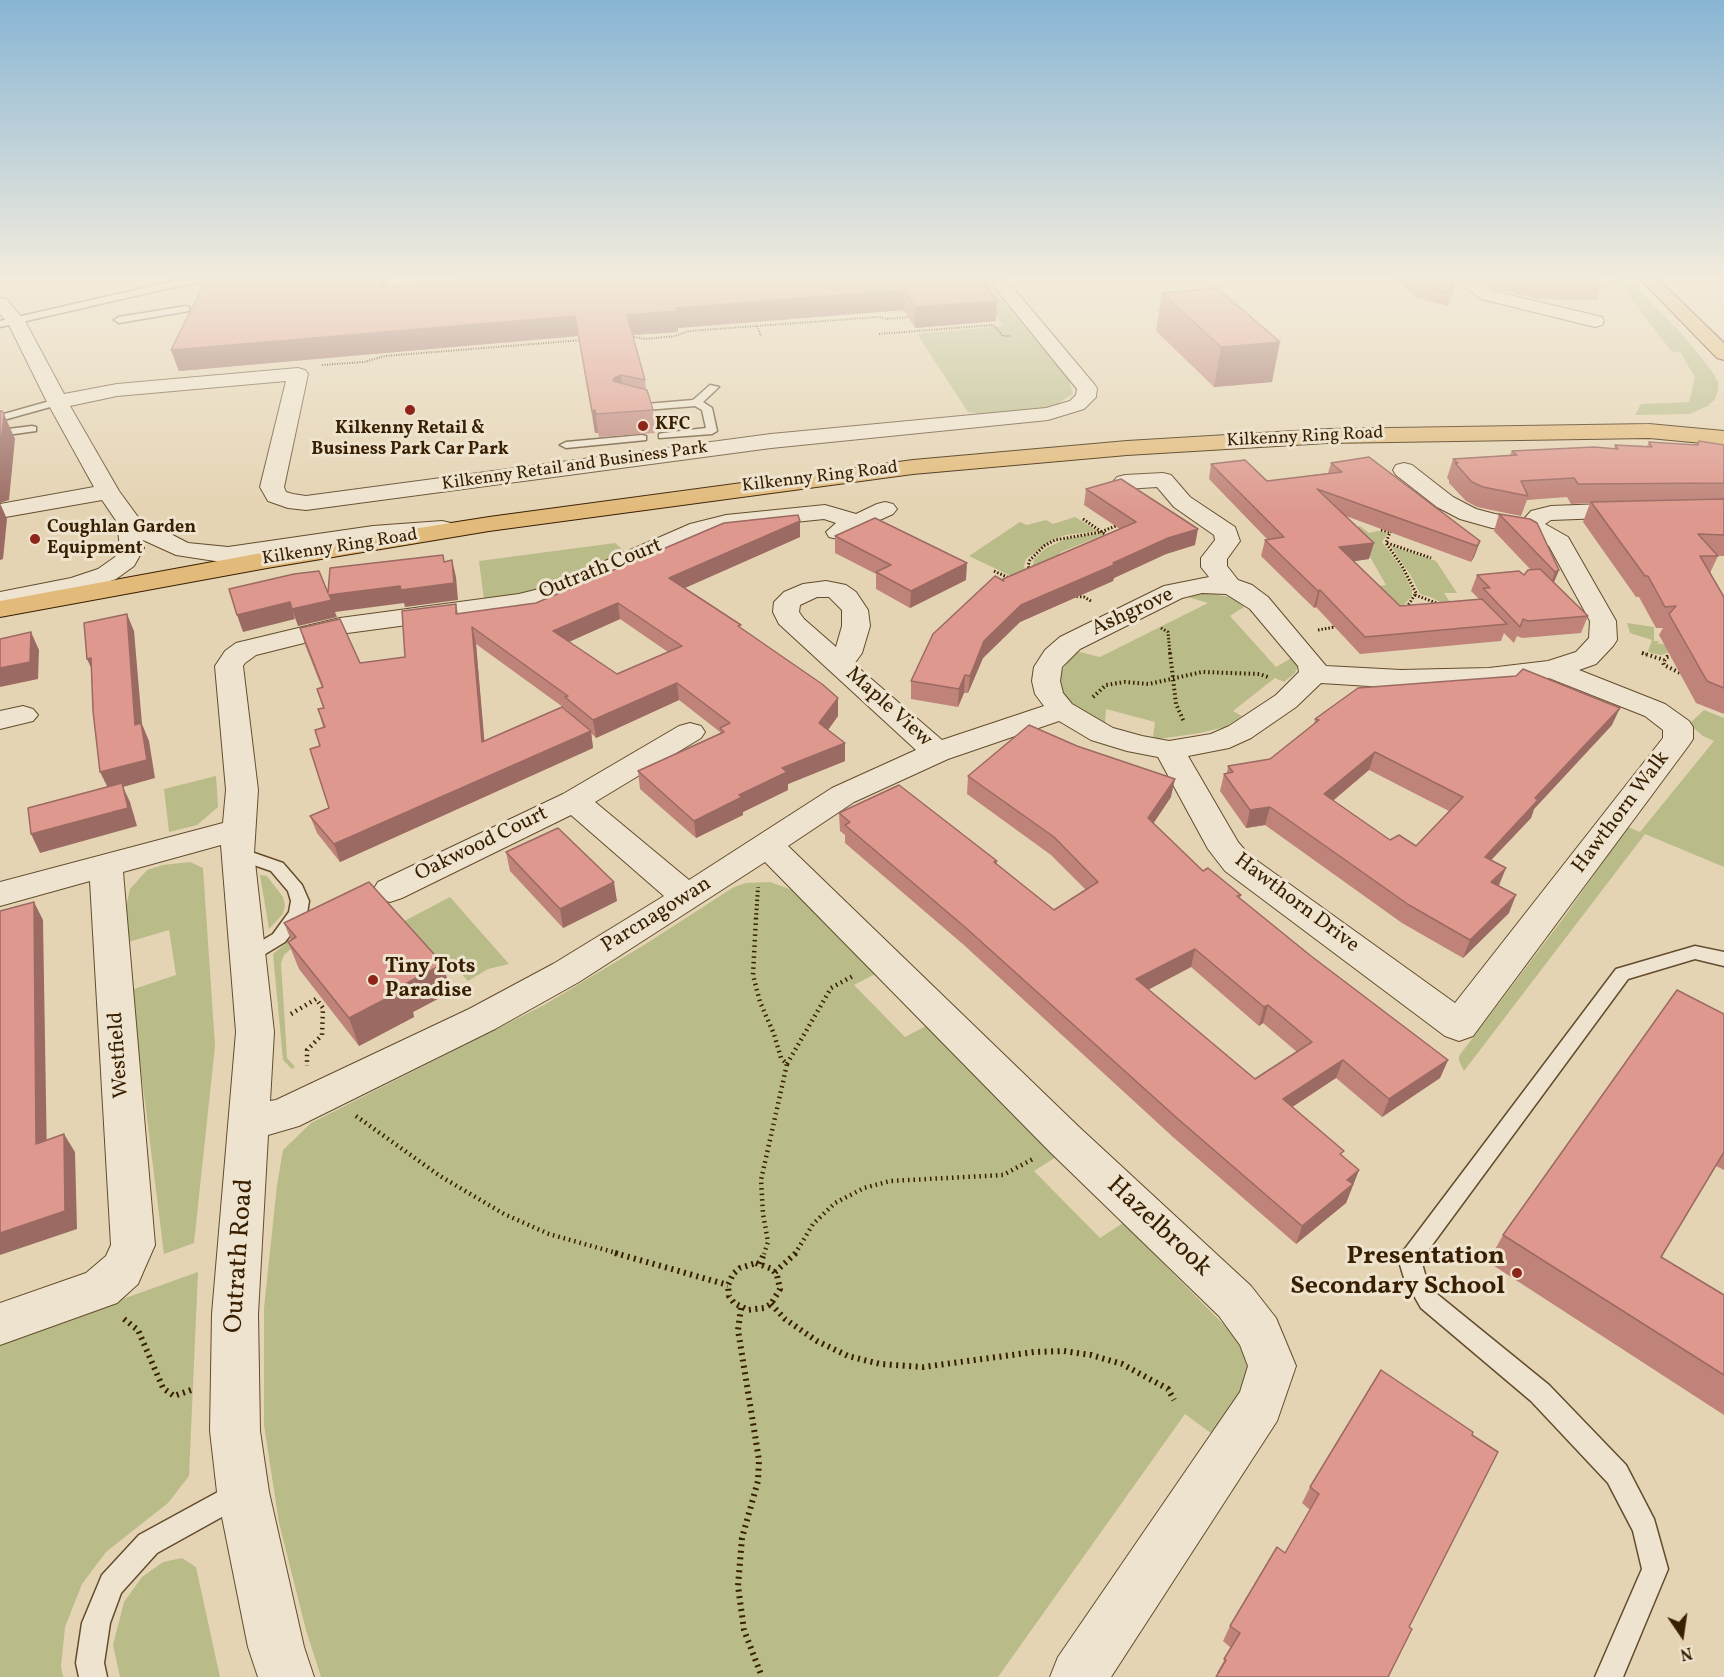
<!DOCTYPE html>
<html>
<head>
<meta charset="utf-8">
<style>
  body { margin:0 }
  #map { position:relative; width:1724px; height:1677px; overflow:hidden; background:#e5d4b3; font-family:Vollkorn,serif }
  canvas { display:block }
  .north { position:absolute; left:1652px; top:1605px; width:60px; height:60px; -webkit-text-stroke:4px #eee3ce; paint-order:stroke; rotate:167deg; font-size:16px; font-weight:700; line-height:24px; text-align:center; color:#381f00 }
  .north::after { content:''; display:block; margin:auto; width:21px; height:27px; background:#381f00; clip-path:polygon(50% 0,100% 100%,50% 72%,0 100%) }
</style>
</head>
<body>
<div id="map">
<canvas width="1724" height="1677"></canvas>
<div class="north">N</div>
</div>
<script>
const ctx = document.querySelector('canvas').getContext('2d');
ctx.lineJoin = 'round';
function fill(path, color) { ctx.fillStyle = color; ctx.fill(path, 'evenodd'); }
const poly = rows => new Path2D(rows.map(r => 'M' + r).join(''));
function stroke(path, color, width, dash) { ctx.strokeStyle = color; ctx.lineWidth = width; ctx.lineCap = dash ? 'butt' : 'round'; ctx.setLineDash(dash || []); ctx.stroke(path); }
function write(font, color, halo, rows, align = 'center') {
  ctx.font = font + ' Vollkorn,serif'; ctx.lineWidth = 6; ctx.setLineDash([]); ctx.textBaseline = 'middle'; ctx.strokeStyle = halo; ctx.fillStyle = color; for (const [text, x, y, turn = 0] of rows) {
    ctx.save(); ctx.translate(x, y); ctx.rotate((+turn || 0) * Math.PI / 180); ctx.textAlign = isNaN(turn) ? turn : align; if (halo) ctx.strokeText(text, 0, 0); ctx.fillText(text, 0, 0); ctx.restore();
  }
}
fill(poly([
  [967,278,983,278,1069,380,1073,394,1051,408,984,414,968,412,917,334,1004,326],
  [1615,278,1627,278,1683,335,1711,370,1718,382,1718,391,1715,399,1708,406,1689,414,1635,415,1641,404,1689,402,1695,378,1681,353,1671,351],
  [1075,517,1098,531,1065,535,1052,540,1026,559,1024,566,1026,572,1013,577,969,556,1020,522,1027,525,1046,520,1053,524],
  [1360,526,1369,533,1378,531,1388,533,1382,542,1401,568,1412,590,1412,596,1396,613,1370,587,1386,585,1361,541,1347,530],
  [1100,533,1103,535,1061,552,1058,556,1032,569,1034,559,1046,548,1066,539],
  [615,543,629,555,541,591,484,600,479,561],
  [1391,546,1436,561,1457,593,1444,593,1452,605,1446,606,1433,598,1420,594,1411,576],
  [1207,593,1235,598,1244,607,1230,616,1276,667,1293,657,1298,665,1295,673,1284,682,1275,678,1233,711,1242,716,1225,727,1200,733,1159,739,1153,737,1155,722,1106,709,1105,724,1085,717,1062,691,1058,676,1076,651,1100,657,1208,603,1188,597],
  [1627,623,1654,627,1654,641,1660,641,1657,643,1683,648,1661,655,1651,653,1648,651,1652,640,1630,633],
  [1704,710,1724,718,1724,867,1645,834,1464,1071,1459,1061,1459,1056,1565,916,1628,827,1640,832,1714,741,1703,736,1689,724],
  [216,776,218,807,197,825,169,832,164,789],
  [190,862,203,868,215,1046,194,1243,164,1254,131,990,176,975,169,930,125,943,125,911,130,889,147,870,163,865],
  [260,875,267,876,283,897,285,905,283,914,269,929],
  [770,882,792,890,875,974,854,985,905,1037,926,1026,1056,1157,1034,1171,1100,1238,1123,1223,1236,1337,1251,1356,1253,1385,1215,1436,1185,1414,998,1677,321,1677,306,1630,279,1523,264,1425,264,1308,277,1185,283,1150,311,1123,544,1005,644,945,734,887,746,883],
  [450,897,509,964,488,969,468,981,455,967,438,977,393,927],
  [305,936,284,955,281,963,287,1058,295,1067,292,1069,283,1060,273,954,291,939],
  [198,1272,189,1476,168,1503,106,1552,82,1584,65,1627,61,1666,63,1677,0,1677,0,1343],
  [182,1558,196,1567,220,1677,120,1677,113,1645,124,1602,142,1577,163,1562]
]), '#b9bb89');
const lane = poly([
  [197,278,225,278,174,287,0,327,0,321,174,281,197,278],
  [186,306,189,307,189,311,119,323,114,320,119,317,186,306],
  [710,385,719,387,703,402,712,408,717,431,712,434,659,438,659,434,663,433,706,428,702,410,695,406,646,410,625,403,630,400,646,404,693,400,710,385],
  [57,399,61,400,61,404,0,421,0,415,57,399],
  [32,426,36,427,36,431,0,436,0,430,32,426],
  [642,435,646,436,646,440,566,448,560,445,566,442,642,435],
  [237,847,283,863,302,885,309,901,307,913,285,942,247,965,241,963,238,958,241,953,273,934,289,912,291,901,288,891,271,871,231,857,229,853,231,849,237,847],
  [1695,946,1724,952,1724,966,1695,959,1628,979,1421,1260,1425,1274,1437,1294,1549,1385,1626,1465,1654,1519,1668,1569,1623,1677,1595,1677,1642,1569,1633,1531,1608,1483,1531,1401,1421,1308,1404,1278,1398,1258,1616,969,1695,946],
  [238,1481,247,1485,251,1494,247,1503,157,1553,121,1593,110,1623,104,1663,107,1677,79,1677,76,1663,82,1623,102,1575,139,1535,238,1481]
]);
const street = poly([
  [987,278,1005,278,1094,384,1097,388,1096,397,1084,409,1048,420,771,448,306,510,288,508,268,501,260,487,286,381,117,396,70,406,119,491,138,517,188,543,228,547,373,526,442,521,451,523,454,528,451,533,442,535,373,540,228,563,176,555,143,540,144,548,134,566,116,579,77,593,0,608,0,592,71,578,98,569,115,557,120,548,117,522,102,500,0,518,0,504,94,487,47,402,8,323,0,314,0,298,6,299,25,321,64,394,117,384,298,368,305,370,308,374,284,487,286,492,293,494,306,496,771,434,1046,408,1070,401,1076,395,1077,389,987,278],
  [1454,278,1474,278,1493,291,1602,317,1604,321,1602,325,1595,327,1481,299,1454,278],
  [1404,463,1412,465,1453,497,1476,509,1495,514,1524,519,1531,511,1551,506,1630,503,1638,505,1642,510,1638,515,1630,517,1551,520,1545,524,1568,537,1616,621,1617,640,1613,646,1596,664,1579,670,1665,704,1689,721,1693,727,1693,739,1689,745,1473,1036,1459,1041,1445,1036,1225,871,1208,849,1158,757,1127,751,1091,740,1059,721,948,759,854,802,788,846,1079,1127,1251,1286,1276,1318,1296,1366,1277,1421,1111,1677,1050,1677,1058,1657,1240,1392,1248,1366,1240,1345,1219,1316,1049,1151,765,862,579,982,495,1029,299,1126,268,1135,258,1314,260,1431,269,1492,304,1647,314,1677,258,1677,248,1647,217,1492,210,1431,212,1314,236,1032,221,845,123,872,155,1245,144,1270,138,1284,117,1303,0,1345,0,1303,86,1273,106,1256,111,1245,90,881,0,906,0,882,223,823,226,790,215,666,225,651,236,643,340,618,519,594,543,588,690,524,726,515,825,505,856,514,877,504,885,502,893,504,897,509,893,514,838,539,829,537,826,532,836,523,824,519,727,529,708,534,561,600,519,610,340,634,256,655,245,663,243,666,258,790,254,853,274,1032,270,1101,276,1100,469,1009,553,964,664,896,571,815,402,898,390,902,378,898,373,890,378,882,563,794,679,726,690,723,701,726,705,732,701,738,595,802,689,880,832,788,916,750,779,624,773,612,774,602,784,592,803,584,826,581,846,585,856,592,868,610,870,626,862,653,854,664,942,740,1044,706,1035,694,1032,681,1034,667,1045,650,1060,637,1164,586,1209,577,1201,567,1201,558,1215,540,1214,535,1174,507,1157,487,1125,489,1117,487,1113,482,1117,477,1125,475,1163,473,1171,475,1190,497,1235,527,1240,541,1227,559,1227,566,1238,580,1252,585,1268,597,1326,666,1401,670,1489,668,1548,661,1576,652,1589,638,1590,621,1549,546,1525,533,1492,528,1460,519,1437,507,1396,475,1393,470,1396,465,1404,463],
  [1202,593,1226,594,1250,609,1298,666,1299,672,1276,695,1229,726,1211,734,1169,741,1142,736,1113,728,1072,704,1063,693,1060,681,1062,667,1080,649,1182,598,1202,593],
  [817,597,829,597,842,610,842,626,836,647,804,619,799,612,800,605,817,597],
  [1549,678,1645,716,1663,730,1663,738,1455,1003,1249,855,1238,842,1188,756,1229,748,1251,738,1296,707,1321,683,1401,688,1489,686,1549,678],
  [23,706,33,709,38,715,33,721,0,729,0,711,23,706]
]);
const highway = poly([
  [1639,278,1657,278,1724,343,1724,360,1717,358,1639,278],
  [1649,424,1724,431,1724,445,1649,438,1327,443,1127,455,913,474,489,531,267,568,0,617,0,601,267,552,489,517,913,460,1127,441,1327,429,1649,424]
]);
stroke(lane, '#634c2d', 3);
stroke(street, '#634c2d', 2);
stroke(highway, '#381f00', 2);
stroke(poly([
  [757,326,761,336],
  [879,334,993,325,1003,336,1010,336],
  [629,336,645,339,675,336,689,331,878,317,888,319,908,317],
  [322,365,364,362,385,356,583,340]
]), '#381f00', 2, [1, 1.5]);
stroke(poly([
  [1083,519,1109,537],
  [1394,529,1390,532,1386,543,1402,566,1416,593,1407,607],
  [1381,530,1390,532],
  [1387,543,1431,558],
  [994,571,1011,579],
  [1030,571,1028,566,1030,560,1044,546,1055,540,1101,532,1118,525],
  [1415,595,1442,605],
  [1073,596,1084,597,1091,601],
  [1161,628,1168,632,1170,654],
  [1318,630,1335,627,1335,625],
  [1642,653,1646,654]
]), '#381f00', 3, [1.5, 2]);
stroke(poly([
  [1170,653,1176,704,1184,722],
  [1642,653,1664,660],
  [1678,655,1697,661,1704,671,1698,675,1686,676,1664,665,1663,662,1667,657,1678,655],
  [1093,697,1106,685,1125,682,1149,684,1202,672,1260,674,1270,678],
  [756,919,758,887]
]), '#381f00', 4, [1.5, 3]);
stroke(poly([
  [756,918,753,975,760,1002,774,1034,781,1058,787,1064,761,1180,763,1214,768,1242,764,1254],
  [291,1014,316,999,323,1008,322,1035,307,1050,307,1066],
  [787,1064,831,988,853,976],
  [356,1116,440,1176,504,1214,549,1234,620,1254],
  [795,1254,813,1224,835,1203,864,1188,890,1181,1003,1175,1033,1159]
]), '#381f00', 4.5, [1.5, 4]);
stroke(poly([
  [615,1253,728,1285],
  [756,1263,772,1269,777,1275,780,1289,771,1304,764,1308,748,1310,734,1303,729,1296,728,1285,733,1274,740,1268,756,1263],
  [760,1264,764,1253],
  [775,1272,796,1253],
  [771,1304,785,1319,817,1341,848,1356,880,1364,923,1367,1034,1352,1064,1351,1091,1355,1122,1364,1168,1389,1174,1400],
  [741,1308,738,1330,759,1460,758,1481,742,1538,738,1586,744,1630,762,1677],
  [124,1319,138,1330,163,1388,174,1396,194,1389]
]), '#381f00', 6, [2, 4.5]);
fill(lane, '#eee3ce');
fill(street, '#eee3ce');
fill(highway, '#e2ba7a');
fill(poly([
  [262,278,384,278,386,286,979,278,996,321,915,328,904,310,678,328,678,332,632,335,645,380,646,390,653,410,655,433,599,437,598,433,595,433,578,336,179,371,171,350],
  [1394,278,1454,278,1452,293,1448,306,1417,298],
  [1479,278,1592,278,1601,287,1597,300,1538,299,1494,289],
  [1162,293,1272,382,1214,387,1156,331],
  [1699,441,1724,445,1724,556,1717,556,1718,556,1710,573,1724,597,1724,714,1696,703,1659,635,1663,628,1656,628,1639,597,1636,597,1583,522,1590,503,1571,504,1567,497,1527,500,1521,516,1477,507,1466,501,1449,483,1449,480,1447,478,1453,459,1510,455,1512,451,1614,449,1615,445,1647,446,1649,442,1697,445],
  [1331,463,1480,541,1474,557,1471,562,1346,516,1369,559,1354,561,1400,606,1479,599,1471,591,1477,575,1524,575,1531,570,1494,531,1499,514,1559,570,1554,582,1588,616,1581,633,1522,638,1517,636,1514,643,1504,633,1501,641,1360,654,1316,607,1314,608,1261,556,1265,540,1267,539,1209,479,1211,464,1267,481,1328,473],
  [1086,489,1195,545,1166,554,1114,578,1113,581,1020,622,983,658,968,693,964,693,958,707,911,699,911,681,1003,580,1120,529,1084,505],
  [800,521,800,537,685,588,838,698,838,716,828,730,845,761,788,784,788,790,743,812,743,815,696,838,640,789,638,771,720,733,720,732,679,700,596,738,591,733,593,748,340,862,317,833,310,816,329,808,320,746,323,727,318,709,323,708,317,689,322,688,305,645,300,628,360,663,405,657,456,604,458,614,536,603],
  [620,619,668,652,617,674,569,642],
  [476,644,567,710,568,711,484,741],
  [835,536,966,580,910,608,876,589,876,574,835,553],
  [1315,719,1612,725,1534,809,1531,818,1491,860,1506,868,1499,886,1509,913,1463,958,1402,923,1265,825,1246,828,1220,791,1224,774,1227,773,1228,766,1270,759,1314,725],
  [1369,770,1449,811,1416,846,1390,840,1333,801],
  [968,776,1171,797,1153,823,1203,871,1241,895,1240,898,1311,956,1448,1060,1440,1078,1382,1117,1336,1078,1292,1107,1342,1156,1359,1170,1346,1203,1296,1244,1173,1137,965,946,845,843,845,835,840,831,839,813,997,861,997,864,1054,910,1086,890,1051,855,967,794],
  [1191,967,1259,1026,1263,1023,1297,1052,1255,1079,1148,990],
  [506,852,617,901,563,928,510,871],
  [284,923,451,992,413,1012,414,1017,359,1046,299,969,288,942,291,940],
  [1724,1014,1724,1170,1716,1166,1661,1257,1724,1295,1724,1415,1488,1262,1503,1235],
  [1473,1432,1218,1674,1217,1673,1231,1648,1223,1641,1230,1626,1285,1553,1310,1510,1302,1503,1310,1487]
]), '#bf8379');
fill(poly([
  [381,278,384,278,387,290,380,287],
  [904,290,904,310,678,328,678,332,629,335,627,315,676,308],
  [997,301,996,321,915,328,915,307],
  [575,316,578,336,179,371,171,350],
  [1280,342,1272,382,1214,387,1221,347],
  [621,375,623,397,613,381,614,378],
  [595,410,598,433,595,433,592,411],
  [4,414,15,439,9,500,0,503,7,519,3,559,0,560,0,451],
  [800,521,800,537,671,594,669,578],
  [1198,529,1195,545,1166,554,1114,578,1113,581,1020,622,983,658,968,693,970,676,984,641,1021,605,1168,538],
  [1480,541,1474,557,1471,562,1477,546],
  [1374,543,1369,559,1335,564,1339,547],
  [452,560,456,577,458,600,405,607,404,603,335,612,337,617,298,626,292,609,329,595],
  [967,563,966,580,910,608,911,591],
  [1559,570,1552,587,1549,589,1555,572],
  [1320,590,1316,607,1314,608,1318,591],
  [290,602,295,619,243,632,237,615],
  [618,603,620,619,555,648,553,631],
  [127,614,134,631,142,724,149,741,155,778,123,787,130,802,137,826,40,853,31,834,109,790,100,772,135,725],
  [472,627,476,644,486,759,482,742],
  [31,632,39,650,38,679,0,687,0,668],
  [91,658,95,676,87,659],
  [965,675,964,693,958,707,959,689],
  [677,683,679,700,596,738,593,720],
  [838,698,838,716,820,741,819,723],
  [1620,708,1612,725,1534,809,1531,818,1477,875,1485,857,1535,798],
  [591,731,593,748,340,862,334,844],
  [845,743,845,761,788,784,788,790,743,812,743,815,696,838,694,821,782,768],
  [1375,752,1369,770,1319,812,1324,794],
  [1175,779,1171,797,1145,836,1148,818],
  [1270,807,1265,825,1246,828,1250,810],
  [1506,868,1498,886,1491,882],
  [614,882,617,901,563,928,560,909],
  [1516,895,1509,913,1463,958,1470,940],
  [34,902,43,920,47,1161,36,1144],
  [1195,949,1191,967,1132,998,1136,979],
  [443,964,451,992,413,1012,414,1017,359,1046,349,1018,403,985],
  [1268,1005,1263,1023,1259,1026,1264,1007],
  [1343,1060,1336,1078,1277,1117,1283,1099],
  [1448,1060,1440,1078,1382,1117,1389,1099],
  [64,1134,75,1152,77,1229,0,1255,0,1233],
  [1359,1170,1346,1203,1296,1244,1302,1226,1347,1180]
]), '#9b6a63');
const building = poly([
  [262,278,381,278,380,287,493,278,979,278,997,301,915,307,904,290,676,308,677,311,627,315,645,380,621,375,614,378,613,381,647,390,653,410,596,414,595,410,592,411,575,316,171,350,205,282,262,278],
  [1412,278,1454,278,1452,293,1421,285,1412,278],
  [1509,278,1592,278,1601,287,1542,286,1509,278],
  [1217,288,1280,342,1221,347,1162,293,1217,288],
  [0,411,2,411,4,414,0,451,0,411],
  [1699,441,1724,445,1724,483,1578,484,1574,478,1521,481,1528,496,1483,487,1472,482,1455,463,1458,463,1453,459,1517,455,1512,451,1594,447,1618,449,1615,445,1652,447,1649,442,1698,445,1699,441],
  [1369,457,1480,541,1477,546,1317,489,1374,543,1339,547,1400,606,1482,599,1507,624,1365,637,1320,590,1318,591,1265,540,1284,537,1211,464,1245,460,1267,481,1342,472,1331,463,1369,457],
  [1121,479,1198,529,1168,538,1113,563,1116,564,1021,605,984,641,970,676,965,675,959,689,911,681,933,634,995,576,1004,581,1003,579,1136,522,1086,489,1121,479],
  [1724,499,1724,535,1698,534,1718,556,1700,556,1724,597,1724,688,1707,681,1669,614,1676,606,1665,607,1648,576,1645,576,1591,502,1724,499],
  [1499,514,1530,519,1537,523,1559,570,1555,572,1499,514],
  [798,515,800,521,669,578,741,625,738,626,822,684,838,698,819,723,845,743,782,768,787,772,739,795,742,797,694,821,638,771,724,732,720,728,730,723,677,683,593,720,565,697,568,696,472,627,482,742,562,707,591,731,334,844,310,816,329,808,310,749,320,746,315,730,325,727,318,709,324,708,317,689,323,687,300,628,340,619,360,663,405,657,402,611,456,604,456,614,536,603,724,523,798,515],
  [618,603,682,646,617,674,553,631,618,603],
  [875,518,967,563,911,591,876,572,891,565,835,536,875,518],
  [443,555,444,562,452,560,454,583,401,590,400,586,329,595,332,600,292,609,290,602,237,615,229,589,294,574,319,571,328,593,330,568,443,555],
  [1540,569,1588,616,1528,621,1523,619,1520,627,1483,588,1490,588,1477,575,1519,571,1524,575,1528,570,1540,569],
  [127,614,135,725,141,723,147,760,100,772,93,711,91,658,87,659,84,623,127,614],
  [31,632,30,662,0,668,0,639,31,632],
  [1523,669,1620,708,1535,798,1538,800,1485,857,1506,868,1491,882,1516,895,1470,940,1409,905,1270,807,1250,810,1224,774,1233,772,1228,766,1270,759,1319,720,1315,719,1358,688,1516,676,1523,669],
  [1375,752,1463,797,1416,846,1399,835,1390,840,1324,794,1375,752],
  [1029,725,1077,746,1175,779,1148,818,1203,871,1208,868,1241,895,1237,896,1311,956,1448,1060,1389,1099,1343,1060,1283,1099,1344,1151,1340,1154,1359,1170,1347,1180,1353,1184,1302,1226,1178,1119,966,928,845,825,850,822,839,813,899,785,997,861,994,862,1054,910,1098,882,1054,837,968,776,1029,725],
  [1195,949,1264,1007,1268,1005,1312,1042,1255,1079,1136,979,1195,949],
  [122,783,128,808,31,834,28,808,122,783],
  [558,828,614,882,560,909,506,852,558,828],
  [369,882,443,964,403,985,405,989,349,1018,288,942,296,937,284,923,369,882],
  [34,902,36,1144,64,1134,65,1211,0,1233,0,911,34,902],
  [1677,990,1724,1014,1724,1152,1661,1257,1724,1295,1724,1375,1503,1235,1677,990],
  [1381,1370,1473,1432,1472,1435,1498,1452,1409,1627,1412,1629,1388,1677,1216,1677,1226,1660,1224,1659,1240,1633,1230,1626,1277,1547,1285,1553,1319,1494,1310,1487,1381,1370]
]);
fill(building, '#de988d');
stroke(building, '#9b6a63', 1.5);
const sky = ctx.createLinearGradient(0, 0, 0, 513);
sky.addColorStop(0, '#88b5d4');
sky.addColorStop(0.54, '#f3ecdd');
sky.addColorStop(1, '#f3ecdd00');
ctx.fillStyle = sky;
ctx.fillRect(0, 0, 1724, 513);
for (const [x, y, r, color] of [
  [410,410,6,"#8f2418"],
  [643,426,6,"#8f2418"],
  [35,539,6,"#8f2418"],
  [373,980,6,"#8f2418"],
  [1517,1273,6,"#8f2418"]
]) { const dot = new Path2D(); dot.arc(x, y, r, 0, 2 * Math.PI); ctx.fillStyle = color; ctx.fill(dot); stroke(dot, '#eee3ce', 2); }
write('bold 18px', '#381f00', '#eee3ce', [
  ["KFC",655,426],
  ["Kilkenny Retail &",410,430,"center"],
  ["Business Park Car Park",410,451,"center"],
  ["Coughlan Garden",47,529],
  ["Equipment",47,550]
], 'left');
write('18px', '#381f00', '#eee3ce', [
  ["Kilkenny Ring Road",1305,438,-3],
  ["Kilkenny Retail and Business Park",575,467,-8],
  ["Kilkenny Ring Road",820,478,-7],
  ["Kilkenny Ring Road",340,548,-9]
]);
write('21px', '#381f00', '#eee3ce', [
  ["Outrath Court",601,570,-22],
  ["Ashgrove",1133,613,-25],
  ["Maple View",888,708,42],
  ["Hawthorn Walk",1622,813,-53],
  ["Oakwood Court",482,845,-26],
  ["Hawthorn Drive",1296,904,37],
  ["Parcnagowan",657,916,-32],
  ["Westfield",120,1055,-94]
]);
write('bold 21px', '#381f00', '#eee3ce', [
  ["Tiny Tots",385,968],
  ["Paradise",385,992]
], 'left');
write('26px', '#381f00', '#eee3ce', [
  ["Hazelbrook",1158,1228,43],
  ["Outrath Road",241,1256,-86]
]);
write('bold 26px', '#381f00', '#eee3ce', [
  ["Presentation",1505,1258],
  ["Secondary School",1505,1288]
], 'right');
</script>
</body>
</html>
